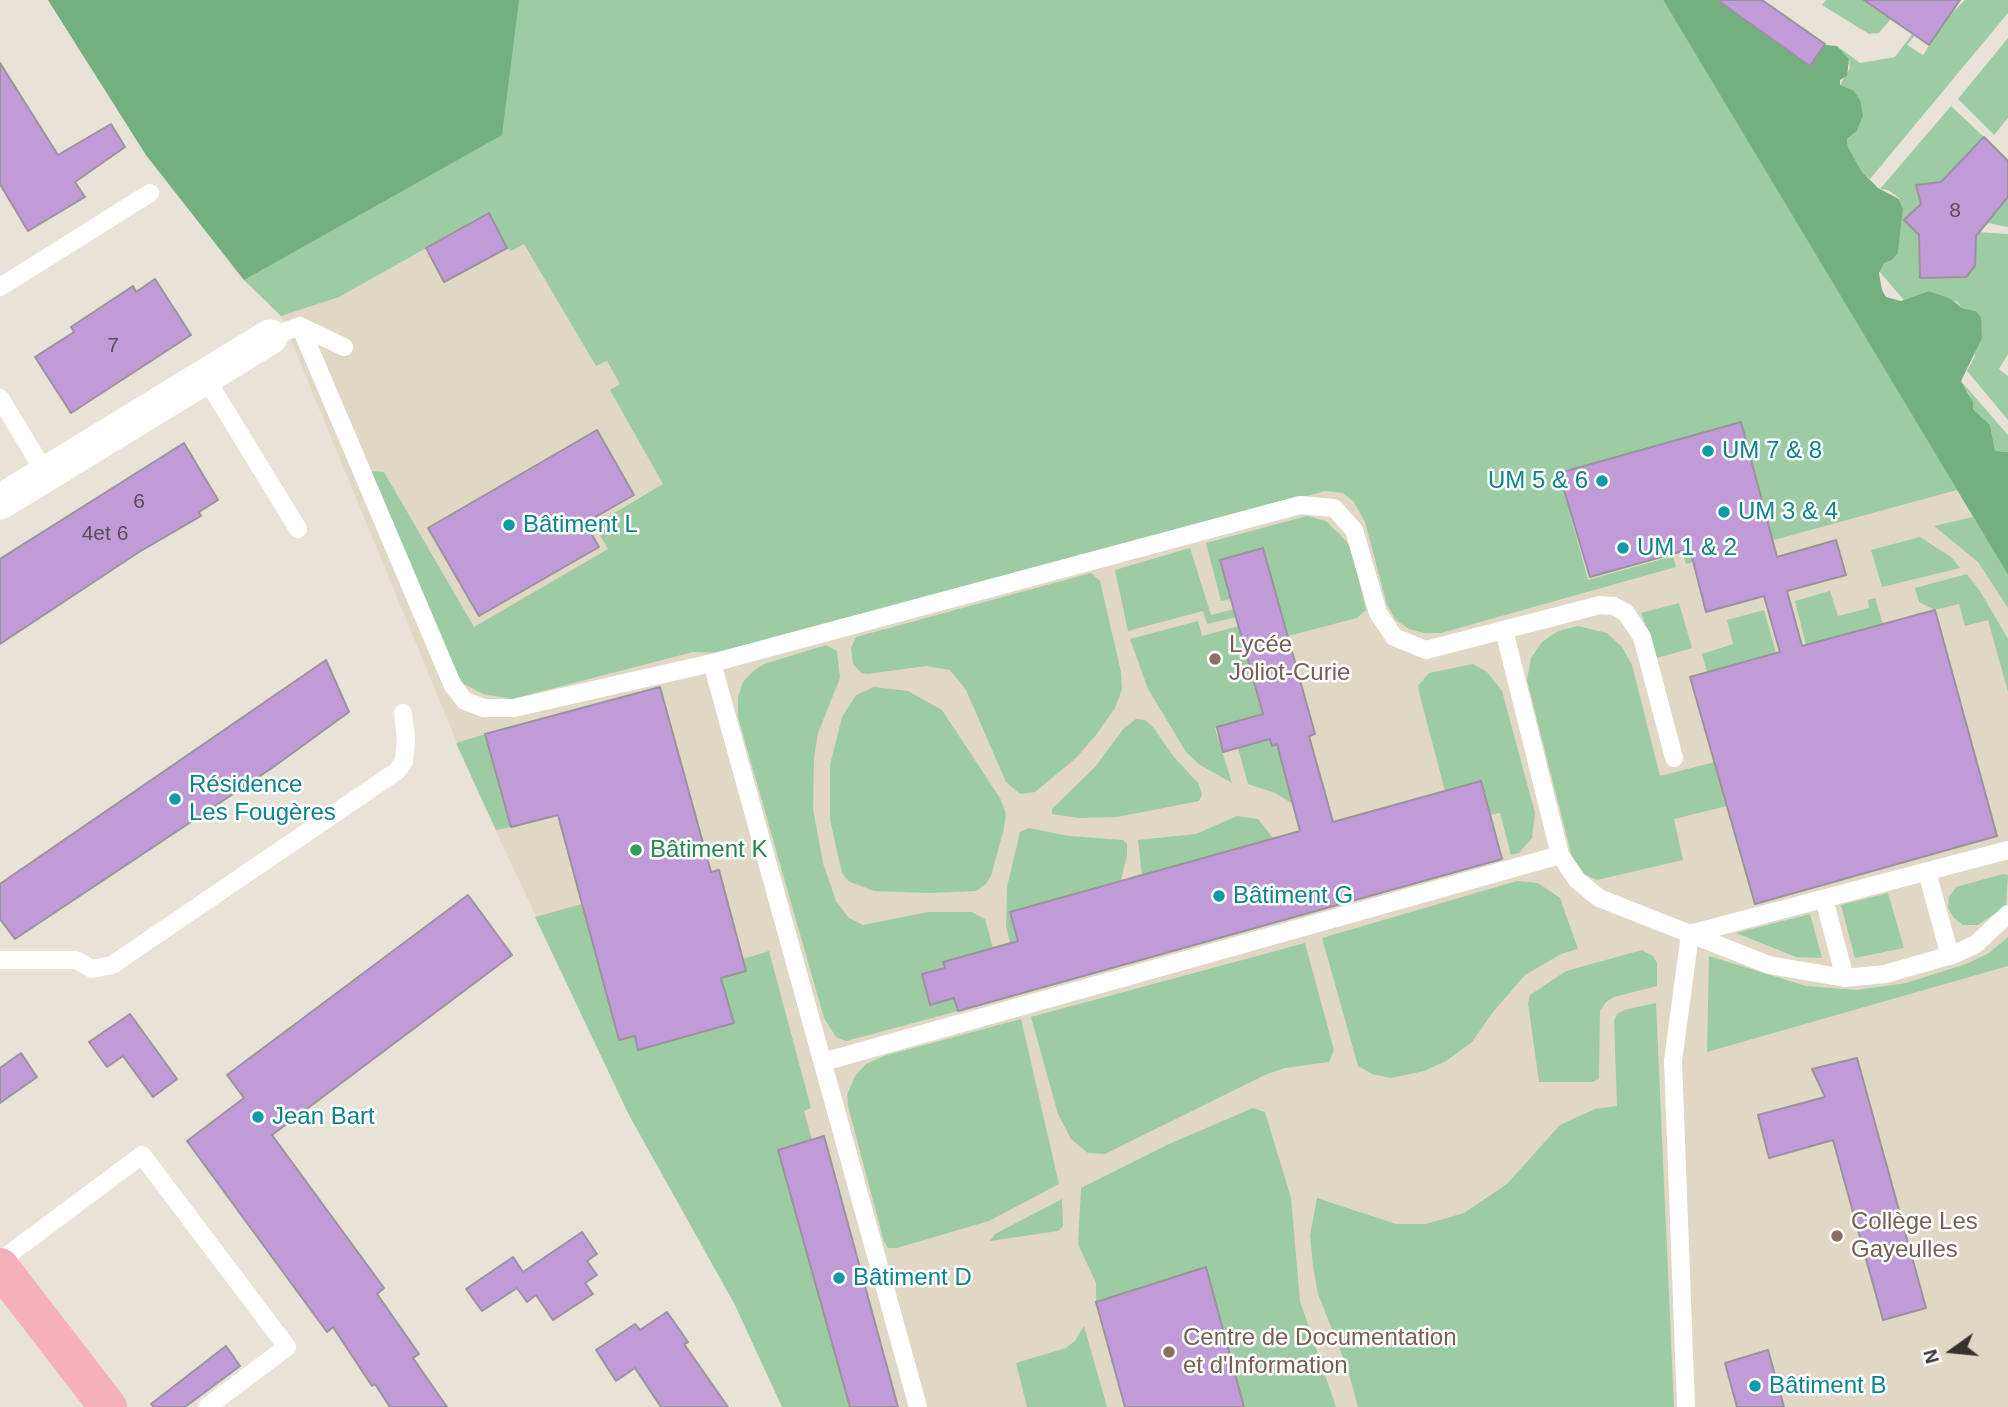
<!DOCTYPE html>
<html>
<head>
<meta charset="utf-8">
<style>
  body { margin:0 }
  #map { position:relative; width:2008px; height:1407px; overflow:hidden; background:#e9e2d7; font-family:Arial,sans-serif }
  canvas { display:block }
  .north { position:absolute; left:1917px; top:1316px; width:70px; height:70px; -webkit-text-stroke:5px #fff; paint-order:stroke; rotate:255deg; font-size:19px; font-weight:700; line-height:28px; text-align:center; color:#35332e }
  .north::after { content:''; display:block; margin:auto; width:24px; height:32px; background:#35332e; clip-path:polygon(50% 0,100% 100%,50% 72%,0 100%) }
</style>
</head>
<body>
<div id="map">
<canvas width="2008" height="1407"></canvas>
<div class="north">N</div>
</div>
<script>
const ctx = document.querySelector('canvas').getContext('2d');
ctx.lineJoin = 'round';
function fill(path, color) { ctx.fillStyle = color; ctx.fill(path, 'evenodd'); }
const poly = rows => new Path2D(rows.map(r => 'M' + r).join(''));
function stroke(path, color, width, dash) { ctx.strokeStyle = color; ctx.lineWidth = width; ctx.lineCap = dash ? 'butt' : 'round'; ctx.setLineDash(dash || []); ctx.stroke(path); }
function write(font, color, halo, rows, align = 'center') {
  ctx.font = font + ' Arial,sans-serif'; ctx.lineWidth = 5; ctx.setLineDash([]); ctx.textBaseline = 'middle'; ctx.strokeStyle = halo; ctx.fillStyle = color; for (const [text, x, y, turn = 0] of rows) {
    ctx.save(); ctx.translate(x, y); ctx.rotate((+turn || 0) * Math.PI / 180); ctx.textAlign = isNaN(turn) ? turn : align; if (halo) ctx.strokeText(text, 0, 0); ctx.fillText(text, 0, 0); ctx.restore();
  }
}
fill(poly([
  [496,209,1815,257,2008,575,2008,1407,782,1407,735,1305,629,1115,474,784,281,316,339,297]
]), '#e1d7c5');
fill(poly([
  [48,0,1663,0,1957,490,1686,564,1683,553,1770,529,1741,422,1559,473,1588,580,1673,556,1676,567,1441,633,1424,633,1409,629,1396,620,1387,605,1365,522,1354,502,1343,493,1325,491,732,653,693,652,512,699,483,694,464,684,452,666,371,471,384,472,474,627,608,549,594,525,663,484,610,390,620,384,607,361,596,366,524,244,511,251,507,248,489,213,339,297,281,316,244,280,146,155],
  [1826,0,1872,0,1891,19,1879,33,1869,34,1822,5],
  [1965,0,2008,0,2008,13,1870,179,1862,172,1848,147,1847,139,1857,131,1863,116,1861,102,1840,85,1850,68,1849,59,1837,46,1860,63,1895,57,1913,33,1915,35,1907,45,1923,55,1948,17],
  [2008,38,2008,118,1994,135,1958,99],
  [1951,106,1984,137,1935,189,1929,183,1919,186,1918,195,1924,201,1904,220,1919,235,1920,277,1966,277,1975,266,1976,232,2008,234,2008,354,1999,369,2008,376,2008,420,1967,371,1974,358,1981,317,1976,311,1962,308,1957,302,1929,291,1904,300,1879,271,1884,262,1892,260,1898,253,1903,209,1899,198,1888,190,1880,189],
  [2008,191,2008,227,1987,223,2006,200,2004,196],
  [1961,381,2008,435,2008,452,1995,451,1990,425,1973,409,1970,395],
  [1307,516,1326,521,1346,541,1352,551,1366,610,1357,618,1288,636,1263,549,1231,599,1221,601,1206,543],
  [1973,517,2008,575,2008,608,1978,562,1934,526],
  [1920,537,1951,557,1960,568,1882,587,1871,550],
  [1190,548,1211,615,1234,609,1236,617,1207,624,1203,611,1128,631,1115,570],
  [1091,573,1100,581,1121,672,1122,689,1115,708,1096,735,1076,758,1035,792,1020,794,1006,782,966,690,950,670,926,666,867,674,861,673,853,664,851,648,856,637],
  [1967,574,1980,591,2008,639,2008,692,1988,620,1965,626,1959,604,1935,610,1919,602,1915,588],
  [1830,591,1838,616,1869,608,1868,600,1875,598,1883,624,1806,645,1795,601],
  [1679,603,1692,648,1657,658,1641,613],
  [1764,610,1776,653,1707,672,1702,654,1733,644,1727,620],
  [1198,621,1202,636,1239,626,1272,745,1277,744,1293,804,1275,793,1248,784,1231,723,1215,728,1232,783,1200,765,1186,752,1148,689,1130,639],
  [1578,626,1607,633,1622,647,1632,665,1660,776,1715,762,1727,806,1674,819,1683,860,1597,880,1584,874,1572,857,1527,680,1531,658,1542,642,1558,631],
  [826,645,837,651,840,678,818,733,814,757,813,809,823,863,836,901,849,918,863,925,928,912,972,912,985,919,993,948,943,962,945,968,922,975,930,1004,954,998,958,1011,846,1041,836,1037,824,1018,738,717,738,697,743,682,752,672,764,664],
  [1473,664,1487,672,1502,691,1535,813,1532,838,1519,853,1511,855,1500,813,1490,815,1481,781,1445,791,1420,696,1418,686,1429,673],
  [874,687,908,691,942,710,1000,798,1006,814,1004,828,991,876,986,884,976,891,929,893,874,891,848,881,842,873,830,820,830,765,842,717,856,695],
  [1136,719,1145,720,1152,726,1174,757,1198,783,1202,794,1199,801,1117,817,1078,818,1052,814,1052,809,1095,767,1124,728],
  [485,734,511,827,496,830,456,743],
  [1237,816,1258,819,1273,838,1142,875,1138,840,1196,834],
  [1029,828,1069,836,1123,840,1127,844,1127,855,1121,880,1010,912,1018,941,1010,943,1006,926,1007,887,1020,832],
  [2003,874,2008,875,2006,906,1978,925,1963,925,1954,918,1948,908,1949,897,1956,887],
  [1517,881,1538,883,1560,898,1578,949,1561,954,1525,975,1493,1012,1472,1042,1446,1061,1424,1071,1391,1078,1372,1074,1358,1066,1322,938],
  [1888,893,1904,948,1855,958,1841,905],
  [582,904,619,1040,635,1036,639,1050,734,1023,721,978,746,971,743,959,769,951,811,1108,804,1111,812,1140,779,1150,850,1407,782,1407,735,1305,629,1115,535,917],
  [1810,914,1822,958,1796,957,1736,933],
  [2008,937,2008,966,1707,1052,1709,956,1806,986,1857,990,1906,983,1966,964,1989,953],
  [1305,943,1334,1050,1329,1062,1285,1068,1265,1075,1105,1154,1088,1153,1071,1139,1058,1114,1031,1017],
  [1642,950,1653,956,1657,963,1657,986,1614,997,1606,1002,1600,1011,1599,1079,1592,1082,1539,1082,1528,1003,1530,995,1566,971],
  [1656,1003,1674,1407,1358,1407,1347,1367,1318,1294,1313,1266,1310,1235,1317,1198,1396,1224,1426,1224,1464,1213,1507,1184,1560,1125,1595,1109,1617,1106,1614,1021,1617,1014,1624,1010],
  [1021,1019,1059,1184,989,1221,897,1248,888,1248,884,1242,848,1106,847,1095,855,1076,866,1064,884,1056],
  [1253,1108,1265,1112,1291,1198,1300,1301,1336,1407,1244,1407,1206,1267,1096,1302,1096,1283,1078,1244,1081,1188,1169,1144],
  [1062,1199,1063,1226,1058,1231,990,1241,995,1234],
  [1084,1326,1107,1407,1027,1407,1016,1363,1066,1348,1075,1341]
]), '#9dcca4');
fill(poly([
  [48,0,519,0,502,135,244,280,146,155],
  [1663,0,1717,0,1810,66,1825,45,1837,46,1849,59,1847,76,1840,80,1840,85,1854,91,1861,102,1863,116,1857,131,1847,139,1848,147,1862,172,1878,188,1899,199,1903,209,1898,253,1892,260,1884,263,1879,273,1882,290,1886,297,1901,301,1929,291,1951,299,1962,308,1976,311,1981,317,1982,338,1961,381,1973,402,1973,409,1990,425,1995,451,2008,452,2008,575]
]), '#74b07f');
const building = poly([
  [1717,0,1762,0,1825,44,1810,66,1717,0],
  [1864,0,1960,0,1929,45,1864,0],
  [0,63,58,155,111,124,125,147,75,182,85,197,28,231,0,184,0,63],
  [1984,137,2008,161,2008,197,1976,236,1975,266,1966,277,1920,278,1919,235,1904,220,1921,204,1916,185,1941,182,1984,137],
  [489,213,507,248,444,282,426,248,489,213],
  [155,279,191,335,71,413,35,357,74,332,71,327,133,286,136,292,155,279],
  [1741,422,1777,557,1836,540,1846,575,1787,591,1802,646,1935,610,1997,836,1755,904,1690,677,1780,652,1764,596,1706,612,1690,549,1590,577,1559,473,1741,422],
  [597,430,634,495,585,523,599,547,479,616,428,528,597,430],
  [184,443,218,500,199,512,201,516,139,552,0,644,0,559,184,443],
  [1263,548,1315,734,1309,736,1333,822,1481,781,1502,859,958,1011,954,998,930,1005,922,974,945,968,943,962,1018,941,1010,912,1300,831,1277,744,1272,746,1270,739,1223,752,1217,727,1263,714,1220,560,1263,548],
  [326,660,349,712,272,768,15,939,0,919,0,884,326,660],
  [660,687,711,872,719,870,746,971,721,978,734,1023,638,1050,635,1036,619,1040,558,815,511,827,485,734,660,687],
  [468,895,512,955,272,1135,384,1288,377,1294,419,1354,413,1358,447,1407,390,1407,375,1384,372,1386,333,1327,327,1332,187,1141,244,1098,227,1075,468,895],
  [130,1014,177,1079,153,1097,123,1056,107,1067,89,1042,130,1014],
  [21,1053,37,1077,0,1103,0,1068,21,1053],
  [1857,1058,1926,1308,1883,1320,1833,1140,1769,1158,1758,1115,1825,1097,1812,1069,1857,1058],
  [824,1136,898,1407,850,1407,778,1150,824,1136],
  [582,1232,597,1254,587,1261,597,1275,585,1283,593,1294,553,1320,536,1295,527,1302,517,1288,482,1311,466,1289,513,1257,523,1272,582,1232],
  [1206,1267,1244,1407,1125,1407,1096,1302,1206,1267],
  [667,1312,688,1342,684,1344,728,1407,661,1407,635,1368,616,1381,596,1350,635,1324,640,1330,667,1312],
  [226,1346,240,1366,185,1407,154,1407,151,1404,226,1346],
  [1768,1350,1784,1407,1737,1407,1725,1363,1768,1350]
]);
fill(building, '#c19bd8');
stroke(building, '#9a939e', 2);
stroke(poly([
  [0,287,150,193],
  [300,326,453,686,465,701,484,708,514,708,712,663,1300,505,1334,508,1354,530,1378,613,1394,637,1426,650,1600,605,1614,606,1626,613,1642,637,1674,758],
  [270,337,300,326,344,347],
  [205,377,298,529],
  [0,398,46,474],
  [1504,630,1560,855,1577,880,1599,898,1769,965,1845,978,1885,974,1955,954,1976,944,2008,914],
  [712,663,918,1407],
  [1927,872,1950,956],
  [1824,899,1845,978],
  [1690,934,2008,850],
  [0,960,76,960,92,969,112,965,397,771,404,761,406,739,403,713],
  [823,1062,1560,855],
  [0,1261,142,1155,287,1347,207,1407],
  [1686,1407,1673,1061,1690,934]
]), '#fff', 18);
stroke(poly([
  [0,502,270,337]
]), '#fff', 35);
stroke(poly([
  [0,1267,108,1407]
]), '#f6b1b8', 38);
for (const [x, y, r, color] of [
  [1708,451,7,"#0f9aa8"],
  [1602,481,7,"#0f9aa8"],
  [1724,512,7,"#0f9aa8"],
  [509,525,7,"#0f9aa8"],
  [1623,548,7,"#0f9aa8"],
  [1215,659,7,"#8d6e63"],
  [175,799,7,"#0f9aa8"],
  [636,850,7,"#2e9e5b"],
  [1219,896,7,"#0f9aa8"],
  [258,1117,7,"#0f9aa8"],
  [1837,1236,7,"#8d6e63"],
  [839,1278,7,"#0f9aa8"],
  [1169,1352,7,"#8d6e63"],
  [1755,1386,7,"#0f9aa8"]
]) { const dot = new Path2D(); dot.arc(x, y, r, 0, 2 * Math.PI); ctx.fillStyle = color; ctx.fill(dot); stroke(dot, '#fff', 2.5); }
write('21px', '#584d58', null, [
  ["8",1955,211],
  ["7",113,346],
  ["6",139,502],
  ["4et 6",105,534]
]);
write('24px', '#0d838f', '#fff', [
  ["UM 7 & 8",1722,451],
  ["UM 5 & 6",1588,481,"right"],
  ["UM 3 & 4",1738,512],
  ["Bâtiment L",523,525],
  ["UM 1 & 2",1637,548],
  ["Résidence",189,785],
  ["Les Fougères",189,813],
  ["Bâtiment G",1233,896],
  ["Jean Bart",272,1117],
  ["Bâtiment D",853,1278],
  ["Bâtiment B",1769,1386]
], 'left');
write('24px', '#785e54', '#fff', [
  ["Lycée",1229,645],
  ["Joliot-Curie",1229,673],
  ["Collège Les",1851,1222],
  ["Gayeulles",1851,1250],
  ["Centre de Documentation",1183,1338],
  ["et d'Information",1183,1366]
], 'left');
write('24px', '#27864d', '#fff', [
  ["Bâtiment K",650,850]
], 'left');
</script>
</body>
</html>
